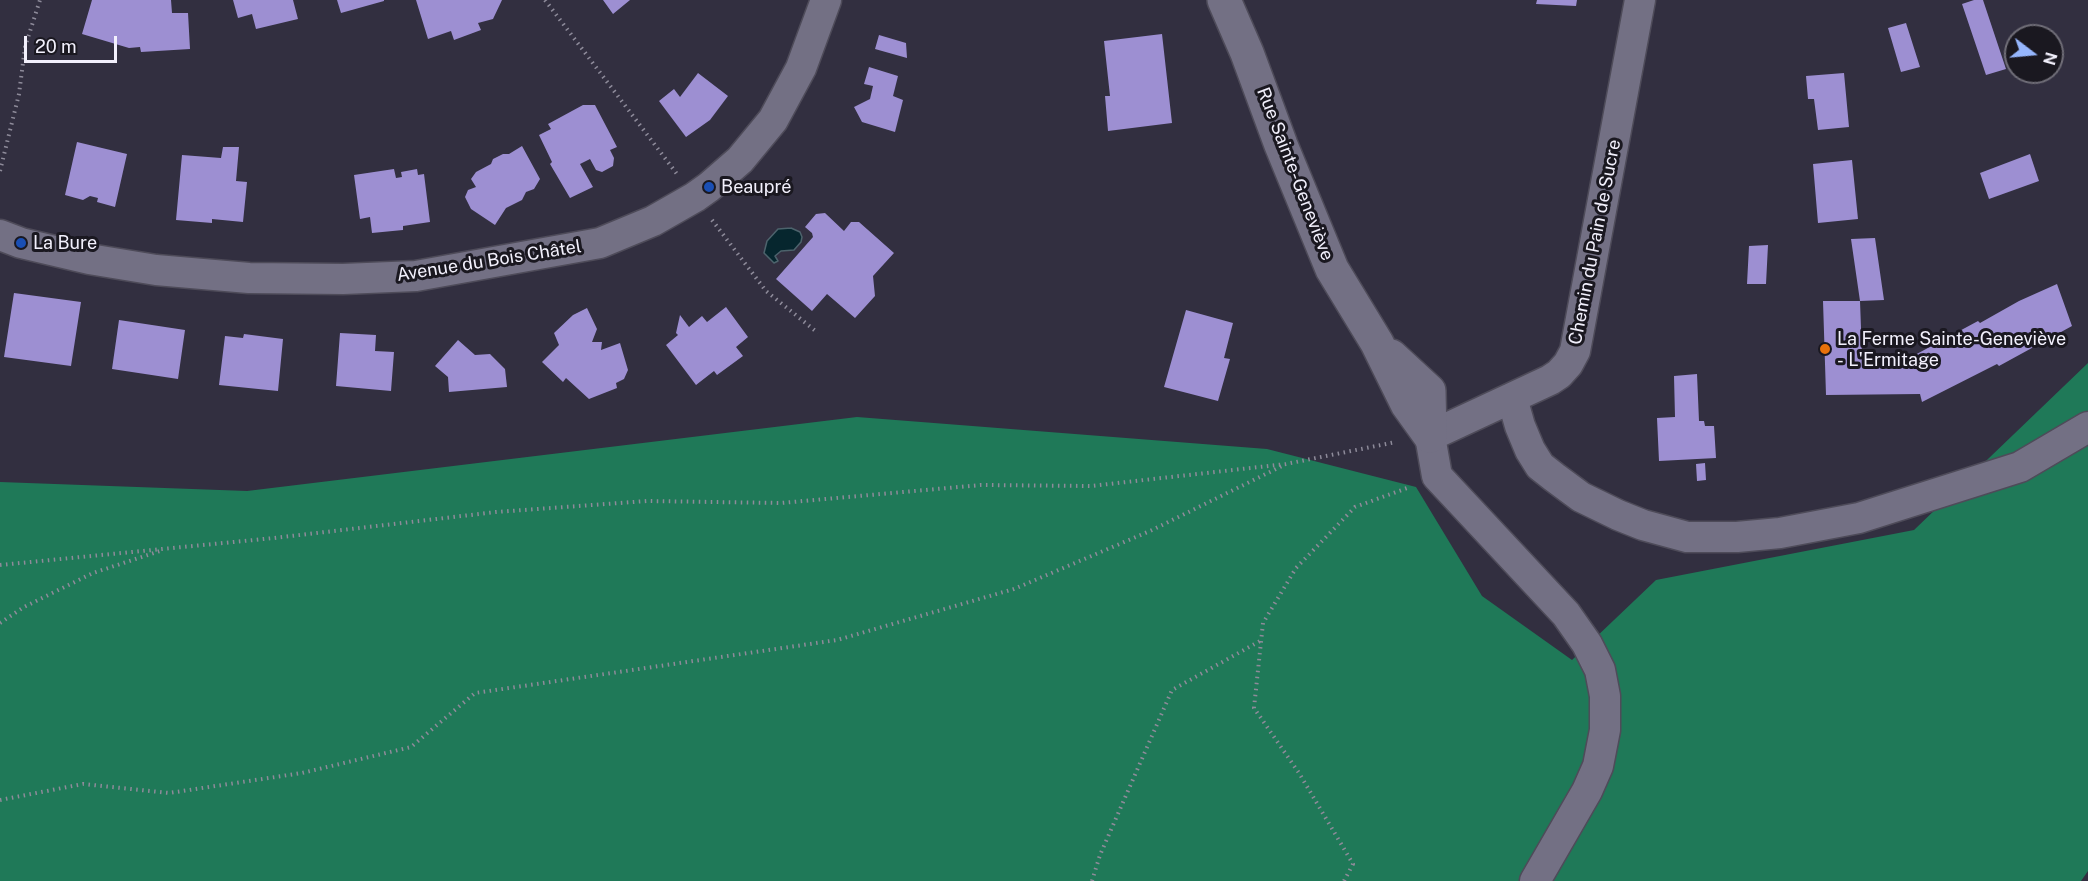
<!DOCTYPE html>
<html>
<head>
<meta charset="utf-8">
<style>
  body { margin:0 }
  #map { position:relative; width:2088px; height:881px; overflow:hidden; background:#322f40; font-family:"Public Sans",sans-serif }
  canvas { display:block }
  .north { position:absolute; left:2004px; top:24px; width:60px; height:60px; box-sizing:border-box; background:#1a1820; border:2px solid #706e78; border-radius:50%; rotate:106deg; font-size:16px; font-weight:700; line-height:24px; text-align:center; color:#f2f0fc }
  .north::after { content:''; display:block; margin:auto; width:21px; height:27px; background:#96b6fd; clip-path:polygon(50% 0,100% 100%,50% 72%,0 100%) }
  .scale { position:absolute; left:24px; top:36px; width:93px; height:27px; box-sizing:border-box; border:3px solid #f2f0fc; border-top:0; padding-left:8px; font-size:18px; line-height:21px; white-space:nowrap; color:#f2f0fc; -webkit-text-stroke:4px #1a1820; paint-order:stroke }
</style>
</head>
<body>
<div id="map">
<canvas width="2088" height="881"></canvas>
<div class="north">N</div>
<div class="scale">20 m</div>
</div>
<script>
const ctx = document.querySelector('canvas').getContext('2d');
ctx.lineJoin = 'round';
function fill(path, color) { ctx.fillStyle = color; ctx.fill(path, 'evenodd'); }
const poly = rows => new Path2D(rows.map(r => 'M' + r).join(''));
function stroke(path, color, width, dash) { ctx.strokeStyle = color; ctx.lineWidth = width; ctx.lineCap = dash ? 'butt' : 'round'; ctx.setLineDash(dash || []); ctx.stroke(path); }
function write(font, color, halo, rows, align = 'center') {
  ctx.font = font + ' "Public Sans",sans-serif'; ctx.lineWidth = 6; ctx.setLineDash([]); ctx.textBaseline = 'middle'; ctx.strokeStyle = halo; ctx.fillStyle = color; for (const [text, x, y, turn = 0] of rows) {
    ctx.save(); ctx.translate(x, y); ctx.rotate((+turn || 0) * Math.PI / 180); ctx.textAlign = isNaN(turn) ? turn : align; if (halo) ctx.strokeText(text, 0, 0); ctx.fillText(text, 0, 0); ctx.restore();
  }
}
fill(poly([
  [2088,363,2088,871,2081,881,0,881,0,482,247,491,857,417,1267,449,1416,487,1482,596,1572,660,1656,580,1914,530]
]), '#1f7958');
const water = poly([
  [791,228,800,232,802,237,801,242,794,250,781,251,775,256,778,261,774,263,764,253,767,241,778,229,791,228]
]);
fill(water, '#06262e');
stroke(water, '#4d636c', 1.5);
fill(poly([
  [92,0,171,0,172,13,188,13,190,49,141,52,140,47,129,48,82,34],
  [233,0,293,0,298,19,256,29,252,14,238,18],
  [337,0,384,0,384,1,341,13],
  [416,0,502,0,493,19,478,23,481,30,454,40,451,31,428,39],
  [603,0,630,0,613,14],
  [1537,0,1577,0,1576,6,1536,4],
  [1974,0,1983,0,2006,69,1986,75,1962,4],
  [1906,23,1920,67,1901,72,1888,28],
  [1162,34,1172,123,1108,131,1105,96,1110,96,1104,41],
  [879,35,906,43,907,58,875,49],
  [869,67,898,76,893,96,903,100,895,132,862,122,854,107,870,99,873,86,864,84],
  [698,73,728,96,710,120,686,137,659,101,674,89,680,97],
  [1844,73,1849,127,1818,130,1814,99,1808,99,1806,76],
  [583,105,595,105,617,147,610,150,614,158,613,166,602,172,596,170,590,159,580,164,593,187,570,198,550,164,552,162,539,135,551,129,548,124],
  [77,142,127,154,115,207,97,202,98,198,90,196,83,200,65,195],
  [522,146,540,179,534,189,526,192,522,200,506,208,495,225,471,209,465,197,468,190,476,187,471,179,476,172,491,164,493,159,503,154,509,154],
  [223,147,239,147,236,181,247,182,243,222,212,219,212,223,176,220,182,155,221,158],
  [2030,154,2039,181,1989,199,1980,173],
  [1852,160,1858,219,1818,223,1813,164],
  [394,169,396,178,402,177,401,172,417,169,418,175,424,174,430,222,403,226,403,230,372,233,370,217,360,219,354,175],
  [825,213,844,231,851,222,859,222,894,253,873,276,875,296,855,318,827,294,812,311,776,279,813,237,812,233,805,227,816,214],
  [1875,238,1884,300,1860,301,1851,239],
  [1768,245,1766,284,1747,284,1749,246],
  [2057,284,2072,326,1999,366,1997,364,1922,402,1920,394,1826,395,1823,301,1860,301,1862,355,1913,356,1978,321,1980,323,2019,301],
  [14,293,81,302,71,366,4,357],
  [726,307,748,337,736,347,743,356,717,375,714,371,696,385,666,345,678,335,676,333,680,315,689,327,702,316,707,322],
  [587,308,597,329,592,342,602,342,601,350,620,343,628,370,624,379,616,383,617,388,589,399,566,378,563,382,542,362,559,345,554,333,573,315],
  [1186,310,1233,323,1224,358,1230,359,1218,401,1164,387],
  [119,320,185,330,178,379,112,369],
  [340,333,376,335,375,351,394,352,391,391,336,386],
  [244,334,283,339,278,391,219,385,225,336,243,338],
  [458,340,475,355,490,354,505,369,507,387,449,392,448,377,435,366],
  [1697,374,1699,421,1704,421,1705,426,1714,426,1716,458,1659,461,1657,418,1675,417,1674,376],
  [1705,463,1706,480,1697,481,1696,464]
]), '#9d8fd2');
const minor = poly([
  [0,235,21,243,89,259,156,270,249,278,343,279,416,276,600,243,653,221,695,197,709,187,740,160,773,120,801,68,826,0],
  [1512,398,1520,426,1530,450,1540,466,1554,477,1581,497,1618,515,1643,525,1687,537,1737,537,1780,533,1859,518,2020,467,2088,427],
  [1430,436,1550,380,1559,374,1568,364,1575,351,1640,0],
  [1430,436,1437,476,1566,614,1587,644,1600,670,1605,696,1605,730,1598,766,1587,791,1535,881]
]);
const tertiary = poly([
  [1224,0,1247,53,1281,145,1332,269,1377,343,1407,404,1430,436],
  [1391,356,1429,391,1430,436]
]);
stroke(minor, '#4e4b59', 33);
stroke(tertiary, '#4e4b59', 36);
stroke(poly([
  [545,0,677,174],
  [0,171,19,94,25,47,40,0],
  [712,220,766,291,818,333],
  [0,565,274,538,496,512,647,501,781,503,981,485,1091,486,1286,464,1396,442],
  [0,623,24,607,93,573,160,551],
  [0,800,83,784,169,793,302,773,411,747,475,693,837,640,1014,589,1150,531,1282,466],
  [1092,881,1100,855,1172,690,1260,641],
  [1344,881,1353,864,1299,773,1254,708,1263,623,1296,568,1355,507,1410,487]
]), '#8e8b9a', 4, [1.5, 4.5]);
stroke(minor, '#737084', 30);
stroke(tertiary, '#737084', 33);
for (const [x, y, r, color] of [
  [709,187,6,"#1a4fb4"],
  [21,243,6,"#1a4fb4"],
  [1825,349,6,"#e8710a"]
]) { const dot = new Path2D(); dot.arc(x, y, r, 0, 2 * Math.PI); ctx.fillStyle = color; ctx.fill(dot); stroke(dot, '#1a1820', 2); }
write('18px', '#f2f0fc', '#1a1820', [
  ["Rue Sainte-Geneviève",1295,174,69],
  ["Chemin du Pain de Sucre",1595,242,-79],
  ["Avenue du Bois Châtel",489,261,-9]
]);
write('18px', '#f2f0fc', '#1a1820', [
  ["Beaupré",721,187],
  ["La Bure",33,243],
  ["La Ferme Sainte-Geneviève",1837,339],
  ["- L'Ermitage",1837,360]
], 'left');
</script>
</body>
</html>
